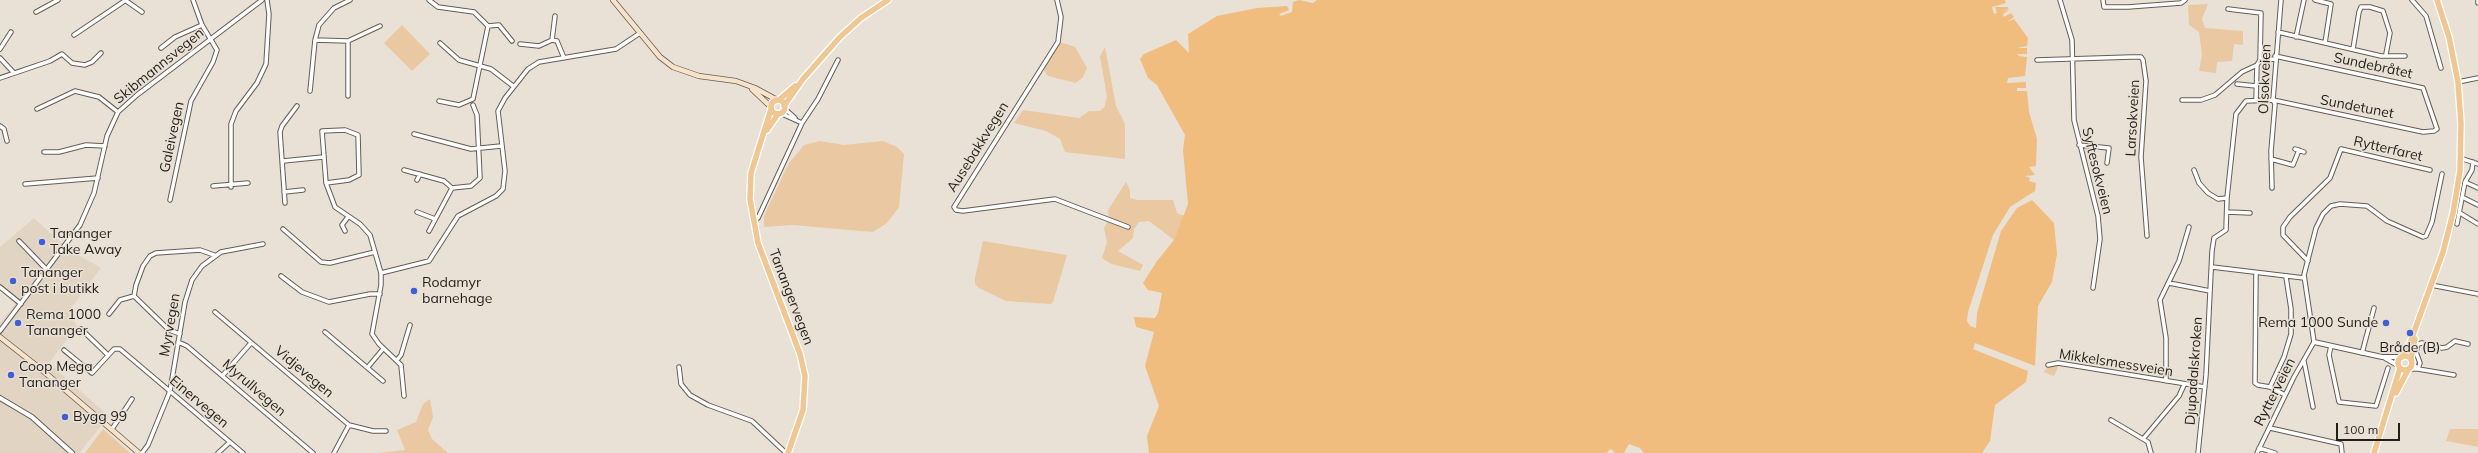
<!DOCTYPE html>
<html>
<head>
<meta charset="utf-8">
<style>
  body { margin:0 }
  #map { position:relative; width:2478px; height:453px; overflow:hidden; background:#eae1d6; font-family:Mulish,sans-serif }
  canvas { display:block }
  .scale { position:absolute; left:2336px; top:423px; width:64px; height:18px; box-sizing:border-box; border:2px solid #221f1b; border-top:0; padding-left:5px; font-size:12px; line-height:14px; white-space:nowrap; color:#221f1b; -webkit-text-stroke:3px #eae1d6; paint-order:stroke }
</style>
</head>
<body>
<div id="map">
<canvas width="2478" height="453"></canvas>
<div class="scale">100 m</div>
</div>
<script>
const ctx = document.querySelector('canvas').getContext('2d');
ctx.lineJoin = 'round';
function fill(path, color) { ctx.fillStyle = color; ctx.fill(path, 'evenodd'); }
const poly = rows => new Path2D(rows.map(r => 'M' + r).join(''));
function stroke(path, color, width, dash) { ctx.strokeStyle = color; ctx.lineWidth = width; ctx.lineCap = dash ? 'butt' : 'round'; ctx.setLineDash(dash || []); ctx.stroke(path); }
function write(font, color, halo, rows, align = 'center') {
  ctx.font = font + ' Mulish,sans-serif'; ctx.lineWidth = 3; ctx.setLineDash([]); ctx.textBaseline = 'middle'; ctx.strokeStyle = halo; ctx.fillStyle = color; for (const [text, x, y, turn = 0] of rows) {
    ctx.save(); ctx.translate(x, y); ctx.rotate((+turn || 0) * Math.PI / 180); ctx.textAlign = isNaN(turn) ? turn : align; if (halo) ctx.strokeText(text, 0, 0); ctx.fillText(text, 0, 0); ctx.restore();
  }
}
fill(poly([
  [34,218,68,249,101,268,68,312,77,326,49,363,109,416,79,453,0,453,0,323,16,303,0,290,0,247]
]), '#e2d4c3');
fill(poly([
  [2208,4,2202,19,2205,28,2243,31,2243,45,2234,44,2232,61,2217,62,2216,73,2199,71,2202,54,2199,32,2189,25,2188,5],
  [402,25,430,54,412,71,384,43],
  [1060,42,1075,47,1087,68,1083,77,1076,83,1048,76,1043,69],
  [1105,47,1116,106,1125,124,1125,159,1065,152,1060,139,1046,131,1014,123,1023,110,1079,118,1089,111,1099,111,1104,108,1107,97,1100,56],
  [820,141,844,145,883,141,897,147,904,154,899,207,887,223,873,232,792,225,764,227,764,216,789,163,804,145],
  [1126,182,1130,190,1130,198,1137,200,1173,200,1177,213,1185,216,1174,240,1149,221,1139,222,1134,229,1133,238,1118,251,1143,265,1140,271,1111,264,1102,258,1107,242,1104,228,1109,219,1108,210],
  [983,241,1067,255,1053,302,1051,304,1006,301,979,288,975,284,975,278],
  [2059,365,2054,376,2043,372,2049,367],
  [430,399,433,417,428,430,432,439,448,453,378,453,405,450,397,430,416,422,423,404],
  [103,429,130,453,85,453],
  [2450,429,2478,429,2478,447,2446,441]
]), '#e9c8a2');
fill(poly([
  [1299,0,1313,3,1317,0,2005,0,2006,3,1992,7,1994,14,1997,13,1995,7,2008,7,2009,9,2001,11,2009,10,2003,14,2004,17,2011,13,2014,17,2007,22,2014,19,2028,38,2027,46,2017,48,2027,48,2027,54,2017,54,2019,56,2027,57,2025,76,2008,78,2007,83,2026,82,2026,88,2017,88,2017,91,2027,91,2029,112,2037,139,2036,166,2029,167,2035,175,2025,176,2030,178,2029,181,2036,183,2035,191,2010,207,1993,235,1968,312,1967,321,1970,326,1976,328,1977,313,2001,231,2017,208,2032,200,2054,223,2057,254,2052,282,2038,306,2035,366,1975,343,1973,349,2028,371,2026,382,1995,405,1990,441,1982,453,1644,453,1640,448,1629,444,1624,453,1615,453,1611,449,1606,453,1149,453,1147,436,1159,406,1145,366,1154,332,1136,327,1134,317,1155,318,1158,313,1162,293,1148,290,1143,283,1157,261,1174,240,1188,204,1183,150,1185,135,1157,85,1148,78,1140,59,1144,54,1176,40,1189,53,1188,34,1217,16,1257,8,1287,6,1289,10,1279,14,1281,16,1292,12,1293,2]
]), '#f0bd7f');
const minor = poly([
  [125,0,142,12],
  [429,0,438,7,474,12,488,26,473,99,459,105,439,101],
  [1057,0,1061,17,1058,42,954,207,956,210,963,211,1055,199,1128,227],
  [2060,0,2072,40,2074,120,2098,216,2100,239,2093,288],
  [2103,0,2104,7,2128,7,2181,3,2185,0],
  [2315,0,2331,4,2325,43],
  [2412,0,2426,16,2441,68],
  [2478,0,2478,3],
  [2228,9,2261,13,2260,60],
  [36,12,58,0],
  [488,26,499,25,512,41],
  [2278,32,2381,56,2405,56],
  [74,35,126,0],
  [2296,37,2304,0],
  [315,40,348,41,380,26],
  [552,40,555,16],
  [348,41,348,96],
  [440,43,459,60,491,69,513,86],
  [520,44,539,46,552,40,557,41,564,58],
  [161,48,175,37,202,25],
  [0,49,11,32],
  [2353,49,2359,12,2361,7,2370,7,2383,11,2390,33,2386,54],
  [0,58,14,73],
  [2037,60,2131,57,2141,57,2143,60,2146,81,2141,157,2147,236],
  [0,78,50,61,62,54,72,63,85,65,92,62,101,53],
  [2458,82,2478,78],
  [2237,84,2256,86],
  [310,91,315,40,319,25,334,8,350,0],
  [2182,100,2201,100,2215,95,2242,72,2257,65,2260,60,2275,59],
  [2256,100,2257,65],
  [784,108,795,118],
  [37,109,75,91,99,97,118,112],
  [780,113,802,123],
  [0,126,4,129,7,141],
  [414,134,471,149,501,146],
  [2079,145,2109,148,2107,163],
  [2295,149,2304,152],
  [44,152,59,152,86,145,105,146],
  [2460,158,2478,164],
  [2271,159,2293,165,2299,150],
  [283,161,323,157],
  [404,170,444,181,452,188,429,231],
  [2194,170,2199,183,2208,193,2218,199,2227,198],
  [417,180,420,174],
  [2465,182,2478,188],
  [326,183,349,180,359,175,358,135,345,130,322,131,326,183,335,207,360,224,370,235,381,273,381,285,372,334,379,344,401,365,404,396],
  [25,184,98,178],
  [213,186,248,183],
  [231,187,231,124,236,111,257,83,266,64,269,14,267,0],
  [452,188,471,186,480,178,477,115,473,105],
  [2272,188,2271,151,2275,104,2273,100,2281,0],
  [284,192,303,190],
  [2462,197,2478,205],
  [170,200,191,101,213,62,217,50,202,25,193,0],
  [285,203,280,132,282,126,297,106],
  [417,212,435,219],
  [2228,212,2250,213],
  [2460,213,2478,224],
  [758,218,802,123,818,99,838,60],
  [2457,224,2465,182,2472,170,2473,162],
  [283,229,321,262,330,263,375,252],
  [345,231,342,225,348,217],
  [19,241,47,270],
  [2308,261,2283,235,2283,227,2290,217,2330,178,2341,149,2430,170],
  [2212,267,2304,278],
  [381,273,429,261,458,216,496,196,503,189,505,171,498,111,505,98,528,69,539,62,616,49,640,33],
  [2256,273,2255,383,2258,385,2270,387,2284,357,2291,334,2291,309,2286,277],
  [281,276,302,292,329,302,370,294,380,294],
  [2169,283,2210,291],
  [2431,285,2478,294],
  [0,287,21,304],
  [215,312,349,425,373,431,386,431],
  [109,314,120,300,134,296],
  [81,329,108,355],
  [0,331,80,225,94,193,107,136,118,112,137,95,262,0],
  [325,332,383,381],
  [180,334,169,330,134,296,136,285,143,266,150,256,156,253,200,250,214,255],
  [178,342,187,346,313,453],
  [2331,346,2329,355,2339,402,2376,406,2388,368],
  [64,350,92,373,114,349,120,349,243,453],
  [2362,353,2374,308],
  [397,360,401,355,410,325],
  [2304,361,2313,407],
  [2048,365,2058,363,2205,387],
  [368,367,383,349],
  [679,367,681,384,690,395,708,405,752,421,786,453],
  [2409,369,2418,369,2413,364],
  [223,375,251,343],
  [2454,375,2418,369,2420,363,2416,352,2418,344,2422,343,2442,348,2447,347,2455,341,2468,344],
  [2166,381,2166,338,2160,300,2179,261,2189,227],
  [2270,387,2285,395],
  [2111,420,2143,439],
  [2270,428,2341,444,2342,453],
  [112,429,132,399],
  [2259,448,2275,453],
  [142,453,148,445,170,391,185,302,192,280,202,266,221,252,263,244],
  [218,453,230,442],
  [334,453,349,425],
  [2151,453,2148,442,2143,439,2179,396,2184,385],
  [2198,453,2206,375,2212,251,2214,238,2226,230,2227,198,2236,114,2246,101,2273,100,2423,132,2434,131,2437,129,2423,88,2275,56],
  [2257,453,2294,377,2314,342,2304,275,2316,228,2323,214,2331,206,2340,204,2367,206,2387,221,2423,237,2426,236,2432,222,2442,174]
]);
const tertiary = poly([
  [2314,342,2382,357,2401,357],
  [2385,358,2399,366],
  [0,398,32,417,72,453]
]);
const secondary = poly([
  [613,0,660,57,673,67,699,76,736,81,755,88,777,100],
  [752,89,771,107],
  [0,337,42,370,139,453]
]);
const primary = poly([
  [779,100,795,86],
  '771 107a7 7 0 1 1 14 0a7 7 0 1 1-14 0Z',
  [784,106,803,79,840,37,861,18,888,0],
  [771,109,751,173,750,199,758,243,800,354,805,376,803,410,788,453],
  [767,130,778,114],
  '2398 363a7 7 0 1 1 14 0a7 7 0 1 1-14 0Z',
  [2402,357,2410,343,2443,252,2453,213,2460,171,2461,124,2458,82,2449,37,2437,0],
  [2411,358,2415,339],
  [2396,393,2408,370],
  [2374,453,2400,368]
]);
stroke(minor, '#655d54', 5.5);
stroke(tertiary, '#655d54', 6);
stroke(secondary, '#655d54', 6);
stroke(primary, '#fff', 8);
stroke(minor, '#fff', 3.5);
stroke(tertiary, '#fff', 4);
stroke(secondary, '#f7e3c9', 4.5);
stroke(primary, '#eec793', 5.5);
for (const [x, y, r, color] of [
  [42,242,4,"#405fd2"],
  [13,281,4,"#405fd2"],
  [414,291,4,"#405fd2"],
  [18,323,4,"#405fd2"],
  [2386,323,4,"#405fd2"],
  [2410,333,4,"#405fd2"],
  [11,375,4,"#405fd2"],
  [65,417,4,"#405fd2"]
]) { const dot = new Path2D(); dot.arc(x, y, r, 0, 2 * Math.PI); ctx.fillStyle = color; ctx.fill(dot); stroke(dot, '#eae1d6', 1.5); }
write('14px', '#221f1b', '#eae1d6', [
  ["Skibmannsvegen",159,66,-39],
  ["Sundebråtet",2373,66,12],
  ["Olsokveien",2265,79,-88],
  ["Sundetunet",2357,107,11],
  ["Larsokveien",2133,118,-87],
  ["Galeivegen",172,137,-78],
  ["Ausebakkvegen",978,147,-58],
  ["Rytterfaret",2388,149,13],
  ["Syftesokveien",2097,171,76],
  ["Tanangervegen",791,297,69],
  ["Myrvegen",170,325,-80],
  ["Mikkelsmessveien",2116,363,9],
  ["Djupadalskroken",2194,371,-86],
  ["Vidjevegen",304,372,40],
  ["Myrullvegen",254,388,41],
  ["Rytterveien",2275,392,-63],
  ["Einervegen",199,402,40]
]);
write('14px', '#221f1b', '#eae1d6', [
  ["Tananger",50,234],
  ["Take Away",50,250],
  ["Tananger",21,273],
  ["post i butikk",21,289],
  ["Rodamyr",422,283],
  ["barnehage",422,299],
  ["Rema 1000",26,315],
  ["Tananger",26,331],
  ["Rema 1000 Sunde",2378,323,"right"],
  ["Bråde (B)",2410,348,"center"],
  ["Coop Mega",19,367],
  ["Tananger",19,383],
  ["Bygg 99",73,417]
], 'left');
</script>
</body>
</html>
